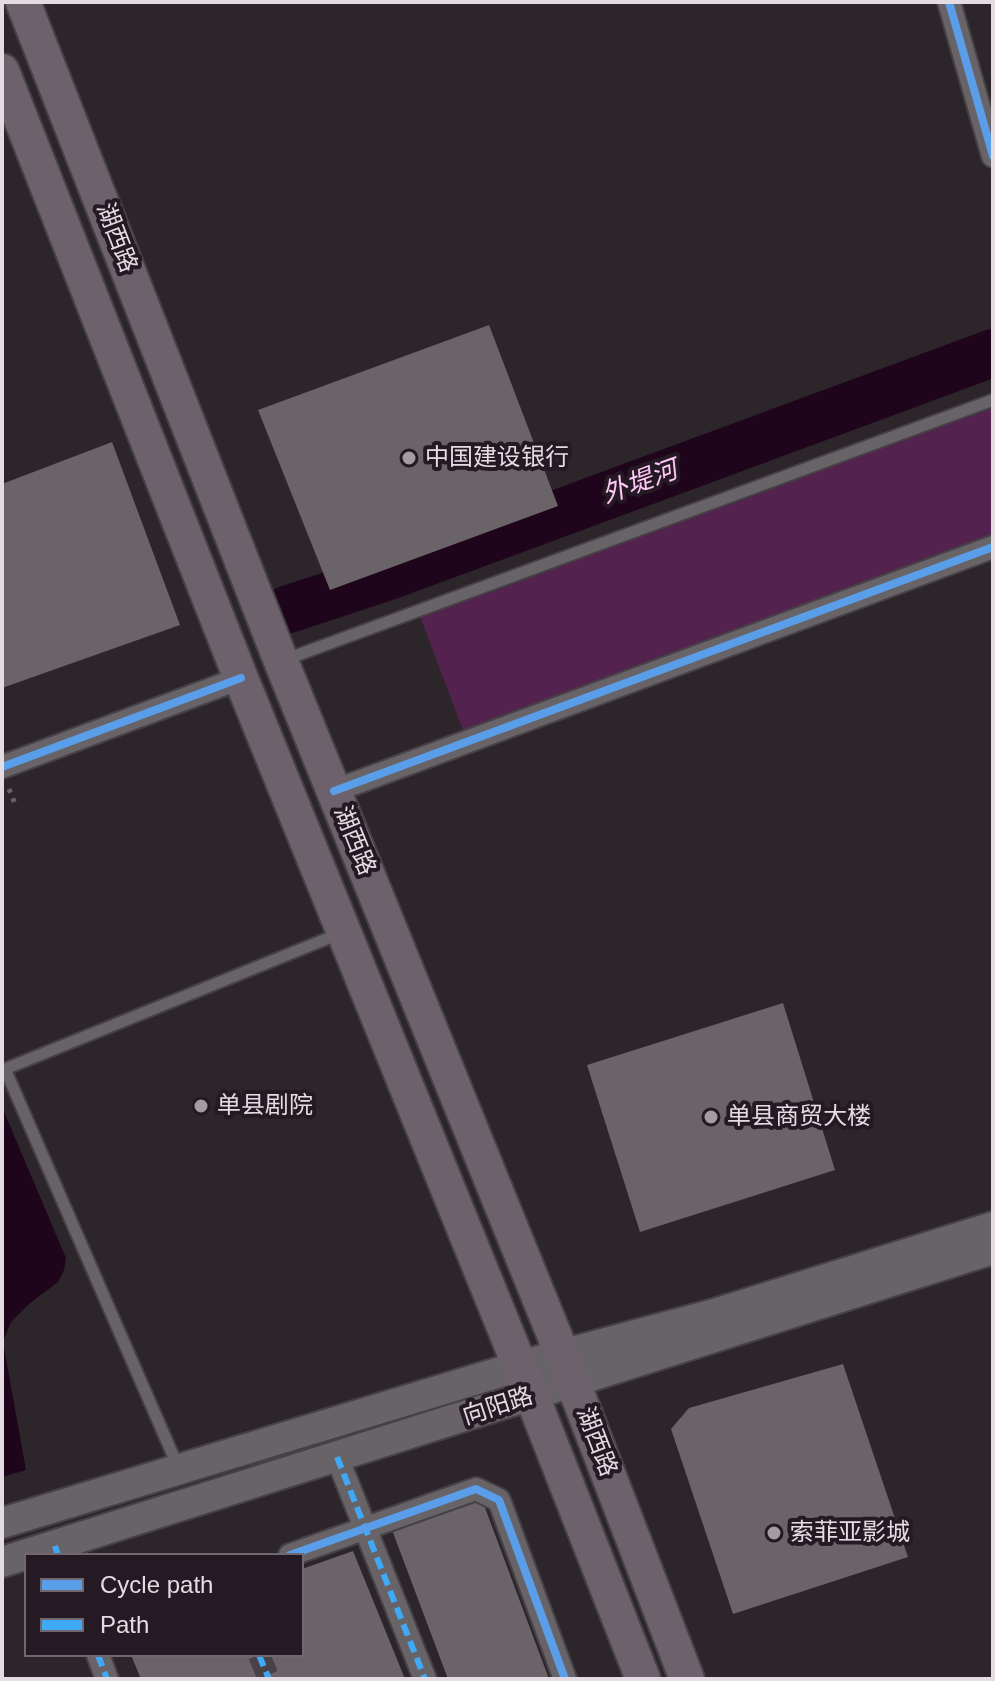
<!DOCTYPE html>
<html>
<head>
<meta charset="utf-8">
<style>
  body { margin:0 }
  #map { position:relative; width:995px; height:1681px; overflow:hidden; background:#2c262b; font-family:Arial,sans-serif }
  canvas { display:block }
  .frame { position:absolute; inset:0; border:4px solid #e4dce2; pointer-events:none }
  .legend { position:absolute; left:24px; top:1553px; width:280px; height:104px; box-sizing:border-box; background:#251923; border:2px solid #71676f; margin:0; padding:10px 14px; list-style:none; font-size:24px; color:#e4dce2 }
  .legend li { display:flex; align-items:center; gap:16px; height:40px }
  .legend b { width:40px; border:2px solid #71676f }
</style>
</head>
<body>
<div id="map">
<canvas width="995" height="1681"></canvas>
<div class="frame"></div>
<ul class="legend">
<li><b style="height:10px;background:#5a9eea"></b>Cycle path</li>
<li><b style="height:10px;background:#3fa9f5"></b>Path</li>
</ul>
</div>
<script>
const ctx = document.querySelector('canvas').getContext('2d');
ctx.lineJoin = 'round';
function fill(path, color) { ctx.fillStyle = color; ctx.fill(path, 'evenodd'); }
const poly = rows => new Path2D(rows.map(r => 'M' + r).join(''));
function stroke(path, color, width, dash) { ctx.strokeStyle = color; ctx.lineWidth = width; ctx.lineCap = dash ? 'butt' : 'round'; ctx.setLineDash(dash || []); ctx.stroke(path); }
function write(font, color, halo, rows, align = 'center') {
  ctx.font = font + ' Arial,"Noto Sans SC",sans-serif'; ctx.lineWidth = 8; ctx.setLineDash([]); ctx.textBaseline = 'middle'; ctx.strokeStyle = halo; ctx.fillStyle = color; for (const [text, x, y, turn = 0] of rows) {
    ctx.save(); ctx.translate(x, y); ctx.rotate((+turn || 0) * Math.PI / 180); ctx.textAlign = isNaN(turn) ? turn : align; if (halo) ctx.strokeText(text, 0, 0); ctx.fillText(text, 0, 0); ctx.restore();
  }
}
fill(poly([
  [993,400,993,547,467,741,418,611]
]), '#54224e');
fill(poly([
  [2,1107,66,1258,64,1270,58,1282,29,1304,11,1322,3,1342,26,1470,2,1477]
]), '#1f051c');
stroke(poly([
  [286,610,389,576,993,353]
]), '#1f051c', 48);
fill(poly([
  [489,325,558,506,330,590,258,410],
  [112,442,180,625,2,688,2,484],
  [783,1003,835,1170,640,1232,587,1065],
  [843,1364,908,1557,733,1614,671,1429,689,1408],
  [481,1497,549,1679,448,1679,392,1530],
  [353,1551,405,1679,141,1679,131,1655,302,1655,302,1569]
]), '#6a6469');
stroke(poly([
  [259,1655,269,1679]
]), '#484146', 22, [22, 11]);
const lane = poly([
  [284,660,993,400],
  [179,1469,5,1069,341,933]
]);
const street = poly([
  [949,2,993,156],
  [2,767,241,678],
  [334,791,993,547],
  [337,1457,425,1679],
  [290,1555,476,1489,499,1500,565,1679],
  [98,1655,107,1679]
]);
const secondary = poly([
  [2,1523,520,1366,711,1315,993,1227],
  [2,1562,993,1249]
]);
const primary = poly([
  [23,2,281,661,562,1354,687,1679],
  [2,71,240,676,532,1396,643,1679]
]);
stroke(lane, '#464145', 15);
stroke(street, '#464145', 26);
stroke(secondary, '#464145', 34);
stroke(primary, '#464145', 38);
stroke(poly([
  [9,789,15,804]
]), '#646063', 5, [4, 6]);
stroke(lane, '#686367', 11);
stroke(street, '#686367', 22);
stroke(secondary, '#686367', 30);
stroke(primary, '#6d626c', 34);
stroke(poly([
  [337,1457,425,1679],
  [55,1546,58,1555],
  [98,1655,107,1679],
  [259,1655,269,1679]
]), '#3fa9f5', 6, [12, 6]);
stroke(poly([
  [949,2,993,156],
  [2,767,241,678],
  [334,791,993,547],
  [290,1555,476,1489,499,1500,565,1679]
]), '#5a9eea', 8);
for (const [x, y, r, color] of [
  [409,458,8,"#a49ca2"],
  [201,1106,8,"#a49ca2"],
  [711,1117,8,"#a49ca2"],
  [774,1533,8,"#a49ca2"]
]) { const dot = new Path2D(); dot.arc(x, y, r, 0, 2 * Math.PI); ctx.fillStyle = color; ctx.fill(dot); stroke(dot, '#251923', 3); }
write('24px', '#e4dce2', '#251923', [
  ["湖西路",116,238,69],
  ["湖西路",354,841,68],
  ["向阳路",498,1407,-18],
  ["湖西路",596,1442,69]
]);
write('24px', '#e4dce2', '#251923', [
  ["中国建设银行",425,458],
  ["单县剧院",217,1106],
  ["单县商贸大楼",727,1117],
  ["索菲亚影城",790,1533]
], 'left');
write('italic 26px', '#ffc8f7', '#251923', [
  ["外堤河",640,483,-20]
]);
</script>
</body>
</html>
